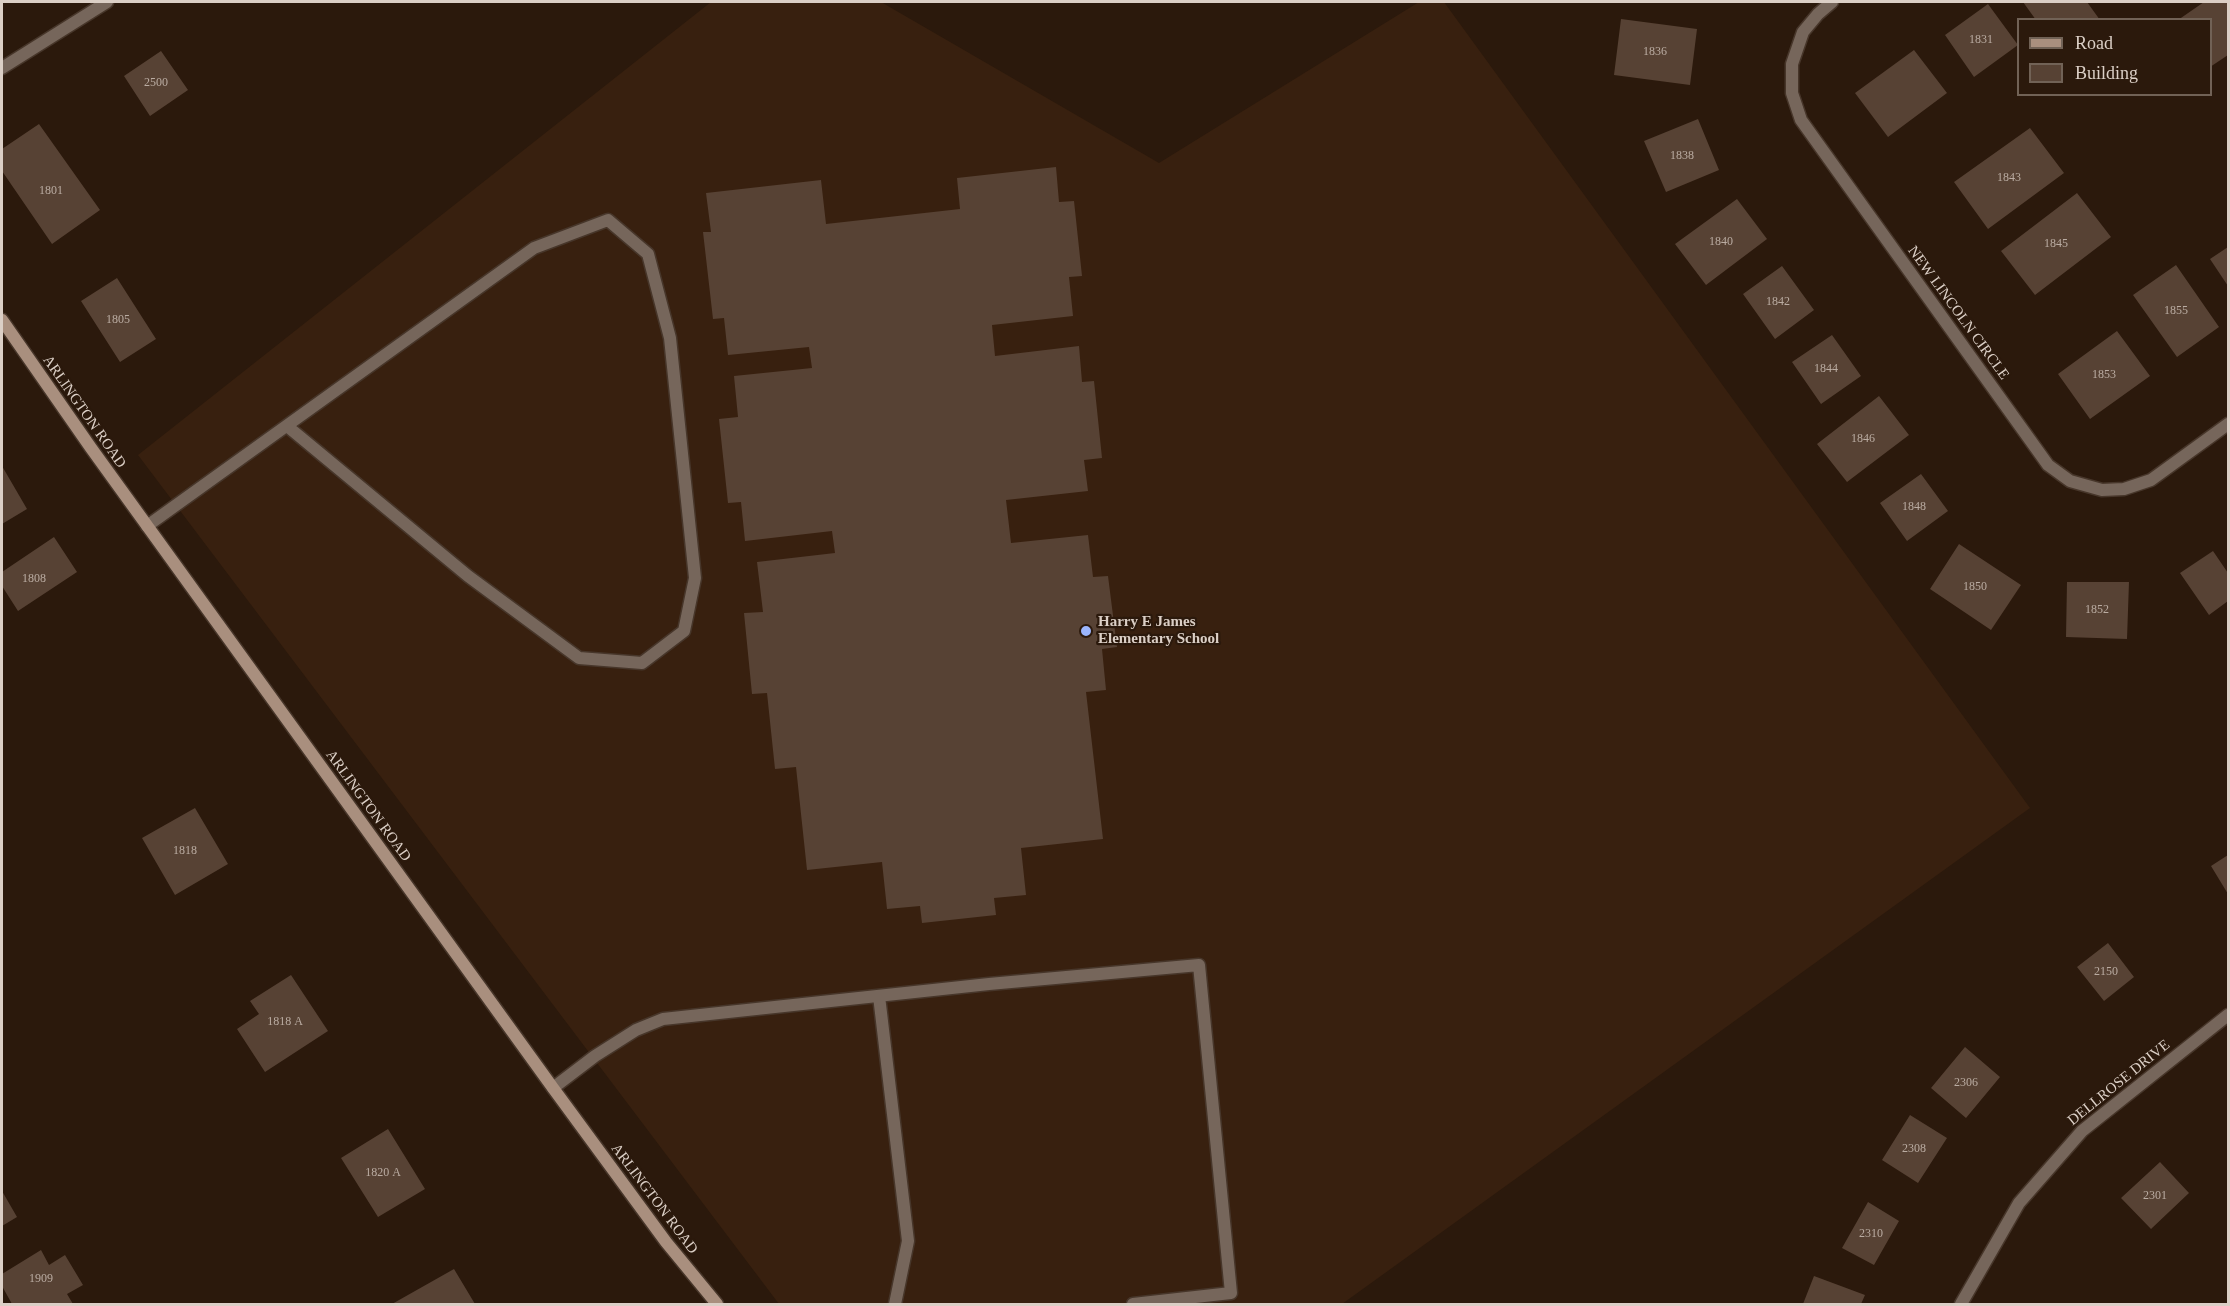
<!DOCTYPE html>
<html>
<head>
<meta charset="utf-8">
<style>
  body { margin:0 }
  #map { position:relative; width:2230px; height:1306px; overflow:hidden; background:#2b190c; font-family:"Times New Roman",serif }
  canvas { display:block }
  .frame { position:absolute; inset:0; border:3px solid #dbcfc6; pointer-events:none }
  .legend { position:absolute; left:2017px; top:18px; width:195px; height:78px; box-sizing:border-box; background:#2b190c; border:2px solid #716256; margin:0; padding:8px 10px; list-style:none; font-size:18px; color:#dbcfc6 }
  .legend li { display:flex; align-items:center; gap:12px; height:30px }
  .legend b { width:30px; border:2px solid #716256 }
</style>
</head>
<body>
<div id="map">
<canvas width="2230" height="1306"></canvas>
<div class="frame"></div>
<ul class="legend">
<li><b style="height:8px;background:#a98f7e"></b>Road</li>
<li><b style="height:16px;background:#574234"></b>Building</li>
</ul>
</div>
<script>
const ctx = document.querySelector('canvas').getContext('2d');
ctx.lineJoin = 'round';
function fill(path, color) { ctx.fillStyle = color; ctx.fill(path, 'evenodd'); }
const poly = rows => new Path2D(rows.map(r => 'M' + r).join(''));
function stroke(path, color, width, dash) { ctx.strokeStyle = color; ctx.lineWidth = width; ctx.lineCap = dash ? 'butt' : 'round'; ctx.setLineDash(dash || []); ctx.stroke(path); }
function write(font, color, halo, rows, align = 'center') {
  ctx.font = font + ' "Times New Roman",serif'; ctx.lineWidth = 4.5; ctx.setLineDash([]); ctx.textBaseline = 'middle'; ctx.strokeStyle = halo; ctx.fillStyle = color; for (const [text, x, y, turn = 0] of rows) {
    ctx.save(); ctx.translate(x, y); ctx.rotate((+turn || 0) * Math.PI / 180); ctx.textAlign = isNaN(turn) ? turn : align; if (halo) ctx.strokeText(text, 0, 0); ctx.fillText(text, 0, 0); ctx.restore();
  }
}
fill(poly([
  [711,2,881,2,1159,163,1419,2,1444,2,2030,808,1342,1304,779,1304,138,455]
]), '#38200f');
fill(poly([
  [2023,2,2087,2,2100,20,2036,20],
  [2204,2,2228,2,2228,55,2210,67,2210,20,2178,20],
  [1988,4,2018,45,1974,77,1945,35],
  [1621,19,1697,29,1690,85,1614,75],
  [1914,50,1947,93,1888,137,1855,93],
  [161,51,188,90,150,116,124,76],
  [1698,119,1719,170,1666,192,1644,141],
  [39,124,100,210,52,244,2,171,2,149],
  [2030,128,2064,173,1988,229,1954,182],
  [1056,167,1059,202,1074,201,1082,276,1069,277,1073,316,992,325,995,356,1079,346,1082,382,1094,381,1102,458,1084,460,1088,491,1006,500,1011,543,1088,535,1093,577,1108,576,1117,647,1102,649,1106,690,1086,692,1103,839,1021,848,1026,895,994,898,996,915,922,923,920,906,887,909,882,862,807,870,796,767,775,769,767,693,752,694,744,613,763,612,757,562,835,553,832,531,745,541,741,502,728,503,719,419,738,417,734,376,812,368,809,347,728,355,724,318,713,319,703,232,711,232,706,193,821,180,826,224,960,209,957,178],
  [2077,193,2111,237,2035,295,2001,251],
  [1737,199,1767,239,1706,285,1675,244],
  [2228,247,2228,286,2210,259],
  [2176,265,2219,327,2177,357,2133,295],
  [1782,266,1814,310,1775,339,1743,294],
  [117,278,156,339,120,362,81,301],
  [2117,331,2150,376,2090,419,2058,374],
  [1832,335,1861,376,1821,404,1792,362],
  [1879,396,1909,435,1847,482,1817,444],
  [2,466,27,509,2,524],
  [1921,474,1948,511,1907,541,1880,503],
  [54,537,77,572,18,611,2,586,2,572],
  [1959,544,2021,585,1991,630,1930,589],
  [2213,551,2228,573,2228,601,2209,615,2180,573],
  [2067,582,2129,582,2127,639,2066,637],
  [195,808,228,864,175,895,142,838],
  [2228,855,2228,894,2211,866],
  [2108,943,2134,977,2104,1001,2077,967],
  [291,975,328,1031,265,1072,237,1029,259,1014,250,1001],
  [1965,1047,2000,1077,1966,1118,1931,1088],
  [1910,1115,1947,1138,1918,1183,1882,1160],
  [388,1129,425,1189,378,1217,341,1158],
  [2160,1162,2189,1193,2151,1229,2121,1198],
  [2,1191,17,1217,2,1226],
  [1868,1202,1899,1221,1874,1265,1842,1248],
  [41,1250,49,1265,65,1255,83,1285,67,1294,73,1304,12,1304,2,1286,2,1274],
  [454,1269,475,1304,392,1304],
  [1814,1276,1865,1295,1861,1304,1803,1304]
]), '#574234');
const service = poly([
  [147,526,534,248,608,220,648,254,670,338,695,578,684,631,642,663,579,658,468,576,287,426],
  [879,996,908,1241,895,1304],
  [553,1088,595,1056,636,1030,663,1019,989,984,1199,965,1231,1293,1133,1304]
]);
const minor = poly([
  [1832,2,1818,14,1803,32,1792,64,1792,93,1801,120,2048,465,2070,481,2102,490,2124,489,2151,480,2228,424],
  [2,68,107,2],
  [1961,1304,2019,1203,2082,1131,2228,1015]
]);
const secondary = poly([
  [2,320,91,448,553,1088,666,1242,717,1304]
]);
stroke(service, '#47362a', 15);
stroke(minor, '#47362a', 15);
stroke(secondary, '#47362a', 15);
stroke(service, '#76665b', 12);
stroke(minor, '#76665b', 12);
stroke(secondary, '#a98f7e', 12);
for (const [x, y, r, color] of [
  [1086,631,6,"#9bb5fd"]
]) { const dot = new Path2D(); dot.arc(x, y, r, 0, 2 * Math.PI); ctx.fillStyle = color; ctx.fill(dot); stroke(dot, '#2b190c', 2); }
write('12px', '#baaca2', null, [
  ["1831",1981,40],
  ["1836",1655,52],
  ["2500",156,83],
  ["1838",1682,156],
  ["1843",2009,178],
  ["1801",51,191],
  ["1840",1721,242],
  ["1845",2056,244],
  ["1842",1778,302],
  ["1855",2176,311],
  ["1805",118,320],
  ["1844",1826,369],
  ["1853",2104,375],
  ["1846",1863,439],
  ["1848",1914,507],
  ["1808",34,579],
  ["1850",1975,587],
  ["1852",2097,610],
  ["1818",185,851],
  ["2150",2106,972],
  ["1818 A",285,1022],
  ["2306",1966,1083],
  ["2308",1914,1149],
  ["1820 A",383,1173],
  ["2301",2155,1196],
  ["2310",1871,1234],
  ["1909",41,1279]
]);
write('15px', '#dbcfc6', '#2b190c', [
  ["NEW LINCOLN CIRCLE",1958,313,54],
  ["ARLINGTON ROAD",84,412,55],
  ["ARLINGTON ROAD",368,806,54],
  ["DELLROSE DRIVE",2119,1083,-39],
  ["ARLINGTON ROAD",654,1199,53]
]);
write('bold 15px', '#dbcfc6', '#2b190c', [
  ["Harry E James",1098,622],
  ["Elementary School",1098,639]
], 'left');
</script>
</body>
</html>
